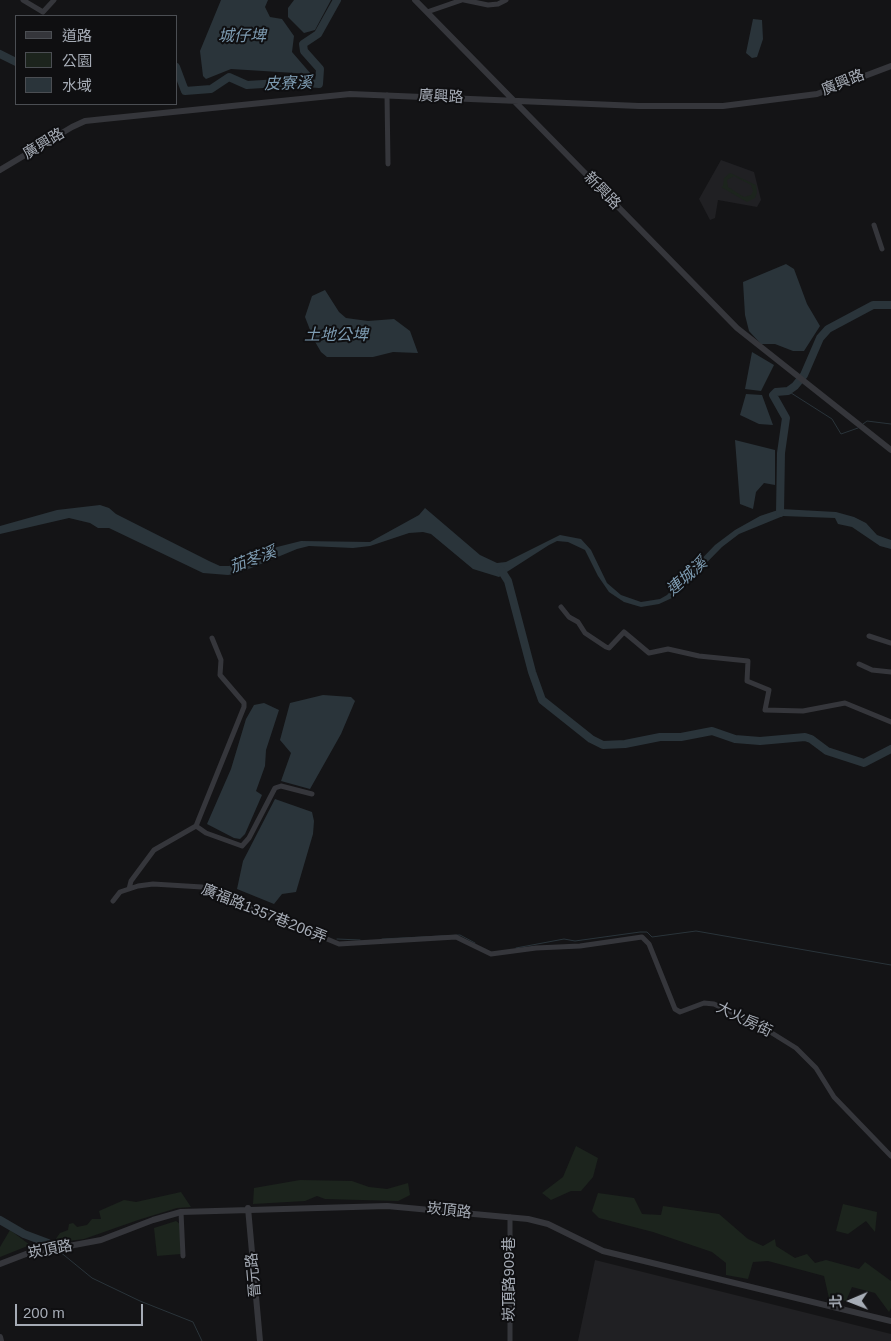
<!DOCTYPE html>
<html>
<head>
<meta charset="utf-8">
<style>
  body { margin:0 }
  #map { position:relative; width:891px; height:1341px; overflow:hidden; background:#141416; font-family:Helvetica,"Noto Sans TC",sans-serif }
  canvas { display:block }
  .legend { position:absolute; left:15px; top:15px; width:162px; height:90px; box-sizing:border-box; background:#0f0f11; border:1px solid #4b4e53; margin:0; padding:6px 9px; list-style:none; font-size:15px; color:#a6acb6 }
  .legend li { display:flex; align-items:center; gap:10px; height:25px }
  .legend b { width:25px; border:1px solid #4b4e53 }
  .north { position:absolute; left:826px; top:1276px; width:50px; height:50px; -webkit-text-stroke:4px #0f0f11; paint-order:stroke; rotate:269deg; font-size:14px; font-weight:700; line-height:20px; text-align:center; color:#a6acb6 }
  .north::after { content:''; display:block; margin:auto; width:18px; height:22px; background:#a6acb6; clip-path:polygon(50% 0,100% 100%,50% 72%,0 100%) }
  .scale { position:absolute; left:15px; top:1304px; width:128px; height:22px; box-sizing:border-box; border:2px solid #a6acb6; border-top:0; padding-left:6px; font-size:15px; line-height:18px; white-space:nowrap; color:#a6acb6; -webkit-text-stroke:4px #0f0f11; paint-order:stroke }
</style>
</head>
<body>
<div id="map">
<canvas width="891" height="1341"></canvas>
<ul class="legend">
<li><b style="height:6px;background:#35363b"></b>道路</li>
<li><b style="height:14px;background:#1c241d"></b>公園</li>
<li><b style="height:14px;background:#2a343a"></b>水域</li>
</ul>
<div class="north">北</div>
<div class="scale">200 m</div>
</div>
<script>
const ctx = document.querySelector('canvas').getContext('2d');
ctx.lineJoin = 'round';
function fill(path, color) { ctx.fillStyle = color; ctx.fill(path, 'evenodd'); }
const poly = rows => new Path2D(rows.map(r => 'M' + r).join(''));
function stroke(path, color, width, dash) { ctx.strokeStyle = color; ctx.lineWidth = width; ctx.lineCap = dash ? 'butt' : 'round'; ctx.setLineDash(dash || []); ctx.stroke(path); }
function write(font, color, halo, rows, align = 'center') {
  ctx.font = font + ' Helvetica,"Noto Sans TC",sans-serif'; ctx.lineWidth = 4; ctx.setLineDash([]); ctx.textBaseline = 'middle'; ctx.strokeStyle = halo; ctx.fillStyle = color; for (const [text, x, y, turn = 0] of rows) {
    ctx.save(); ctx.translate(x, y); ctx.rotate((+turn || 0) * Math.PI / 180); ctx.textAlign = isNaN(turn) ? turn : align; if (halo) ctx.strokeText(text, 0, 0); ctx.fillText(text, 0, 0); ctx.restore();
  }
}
fill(poly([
  [721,160,754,172,761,200,757,207,718,200,715,218,710,220,699,199],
  [595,1260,891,1334,891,1341,578,1341]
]), '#202023');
fill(poly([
  [730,173,756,185,757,193,755,198,747,202,721,187,723,186,724,178],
  [734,176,751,185,753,191,751,195,744,197,728,187,727,180],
  [576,1146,598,1158,593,1177,581,1191,571,1191,551,1200,542,1193,563,1177],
  [300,1180,352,1181,369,1187,387,1189,408,1183,410,1195,398,1201,325,1199,317,1196,305,1201,253,1204,254,1188],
  [181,1192,191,1207,177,1208,138,1220,84,1239,53,1243,60,1233,68,1230,69,1224,73,1223,77,1227,87,1225,92,1219,101,1219,99,1211,124,1200,136,1202],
  [598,1193,634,1198,642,1214,661,1215,663,1206,719,1214,748,1239,763,1246,775,1239,776,1246,795,1258,807,1254,815,1263,826,1260,859,1269,865,1262,891,1281,891,1308,889,1312,875,1293,852,1287,846,1301,829,1298,824,1276,768,1261,753,1262,748,1279,726,1275,726,1263,712,1252,653,1232,599,1218,592,1211],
  [843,1204,877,1212,875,1232,866,1221,848,1234,836,1231],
  [176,1221,180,1224,181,1254,157,1256,154,1228],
  [10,1230,30,1245,0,1257,0,1247]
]), '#1c241d');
fill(poly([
  [221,0,268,0,265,7,270,17,282,19,294,36,292,52,311,74,231,69,206,79,203,76,200,51],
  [294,0,331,0,315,30,304,33,288,17,288,8],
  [753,19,762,20,763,39,757,57,752,58,746,53],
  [786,264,794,269,807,304,820,326,804,351,793,351,775,344,761,344,749,331,745,315,743,282],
  [325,290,339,312,346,318,368,321,394,319,410,331,418,353,393,352,373,357,327,357,321,352,314,340,305,317,312,296],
  [752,352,774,365,761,391,745,389],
  [746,394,762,395,773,425,759,424,740,415],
  [735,440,775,450,775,485,764,483,756,492,753,509,740,504],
  [100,505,109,508,116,514,209,561,220,566,229,566,277,547,301,541,370,542,419,515,425,508,480,555,497,563,506,562,560,535,581,539,591,550,607,583,621,595,641,602,660,599,667,595,715,545,735,530,760,516,781,509,836,512,854,517,866,523,877,535,891,540,891,549,880,546,852,527,838,524,835,518,783,516,739,534,722,547,672,598,659,604,641,607,624,602,609,592,598,576,585,550,568,542,557,541,549,545,499,577,473,569,431,534,423,532,409,533,370,546,353,548,309,546,297,549,239,573,228,575,203,573,109,528,98,528,90,523,69,518,0,534,0,526,57,510],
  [323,695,351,697,355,701,341,734,310,789,281,781,291,753,280,740,290,703],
  [264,703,279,710,266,750,265,766,256,791,262,795,245,834,240,839,234,838,207,824,231,769,246,719,254,705],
  [275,799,312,812,314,821,313,834,296,892,282,894,274,904,237,889,243,861]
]), '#2a343a');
stroke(poly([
  [788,391,832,419,841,434,858,428],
  [863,424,867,421,891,424],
  [337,939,360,940],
  [382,939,460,935,475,943],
  [516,948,564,939,575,941,640,932,647,932,652,937,696,931,891,965],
  [59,1251,92,1278,140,1301,193,1322,202,1341]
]), '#2a343a', 1);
stroke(poly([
  [0,54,16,62],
  [176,67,185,91,211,89,229,77,247,85,296,82,319,84,320,69,304,51,303,44,318,34,337,0],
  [780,513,781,453,786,418,773,395,776,392,788,391,795,386,804,375,820,338,828,329,873,305,891,305],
  [501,570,508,581,532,672,542,700,591,739,603,745,625,744,660,737,681,737,712,731,735,739,760,741,805,737,811,739,827,751,864,763,891,749],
  [0,1220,24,1234,48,1243]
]), '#2a343a', 8);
stroke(poly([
  [23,0,43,12,54,0],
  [464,0,488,5,498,4,506,0],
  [427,12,462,0],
  [387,95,388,164],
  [874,225,882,249],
  [561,607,569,617,578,622,585,633,606,647,609,648,624,632,649,653,668,649,699,656,748,661,747,681,769,690,765,710,803,711,845,703,891,722],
  [869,636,891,643],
  [859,664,872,670,891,672],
  [196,826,206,833,242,846,249,838,275,788,281,786,312,794],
  [129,889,131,881,154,850,196,826,244,707,244,703,220,675,221,660,212,638],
  [113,901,120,892,138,886,153,884,202,887,339,944,456,937,491,954,536,948,580,946,642,937,649,944,675,1009,680,1012,704,1003,714,1004,759,1025,796,1048,816,1068,834,1097,891,1156],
  [181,1212,183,1256],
  [510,1341,510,1217]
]), '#35363b', 5);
stroke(poly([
  [415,0,737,328,891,450],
  [0,170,72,127,85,121,104,119,350,94,639,106,723,106,817,94,891,66],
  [248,1208,260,1341],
  [0,1264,26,1254,101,1240,153,1220,181,1212,387,1206,528,1219,548,1224,603,1251,891,1321],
  [0,1337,1,1341]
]), '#35363b', 6);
write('15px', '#a6acb6', '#0f0f11', [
  ["廣興路",843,83,-22],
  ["廣興路",441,97,3],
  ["廣興路",44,144,-31],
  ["新興路",602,191,46],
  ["廣福路1357巷206弄",264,914,22],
  ["大火房街",744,1020,26],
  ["崁頂路",449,1211,6],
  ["崁頂路",50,1250,-11],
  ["晉元路",254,1275,-95],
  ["崁頂路909巷",510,1279,-90]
]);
write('italic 16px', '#7d9bb1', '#0f0f11', [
  ["城仔埤",242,37],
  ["皮寮溪",288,84,-2],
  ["土地公埤",336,336],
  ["茄苳溪",253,560,-20],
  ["連城溪",687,577,-42]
]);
</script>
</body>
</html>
